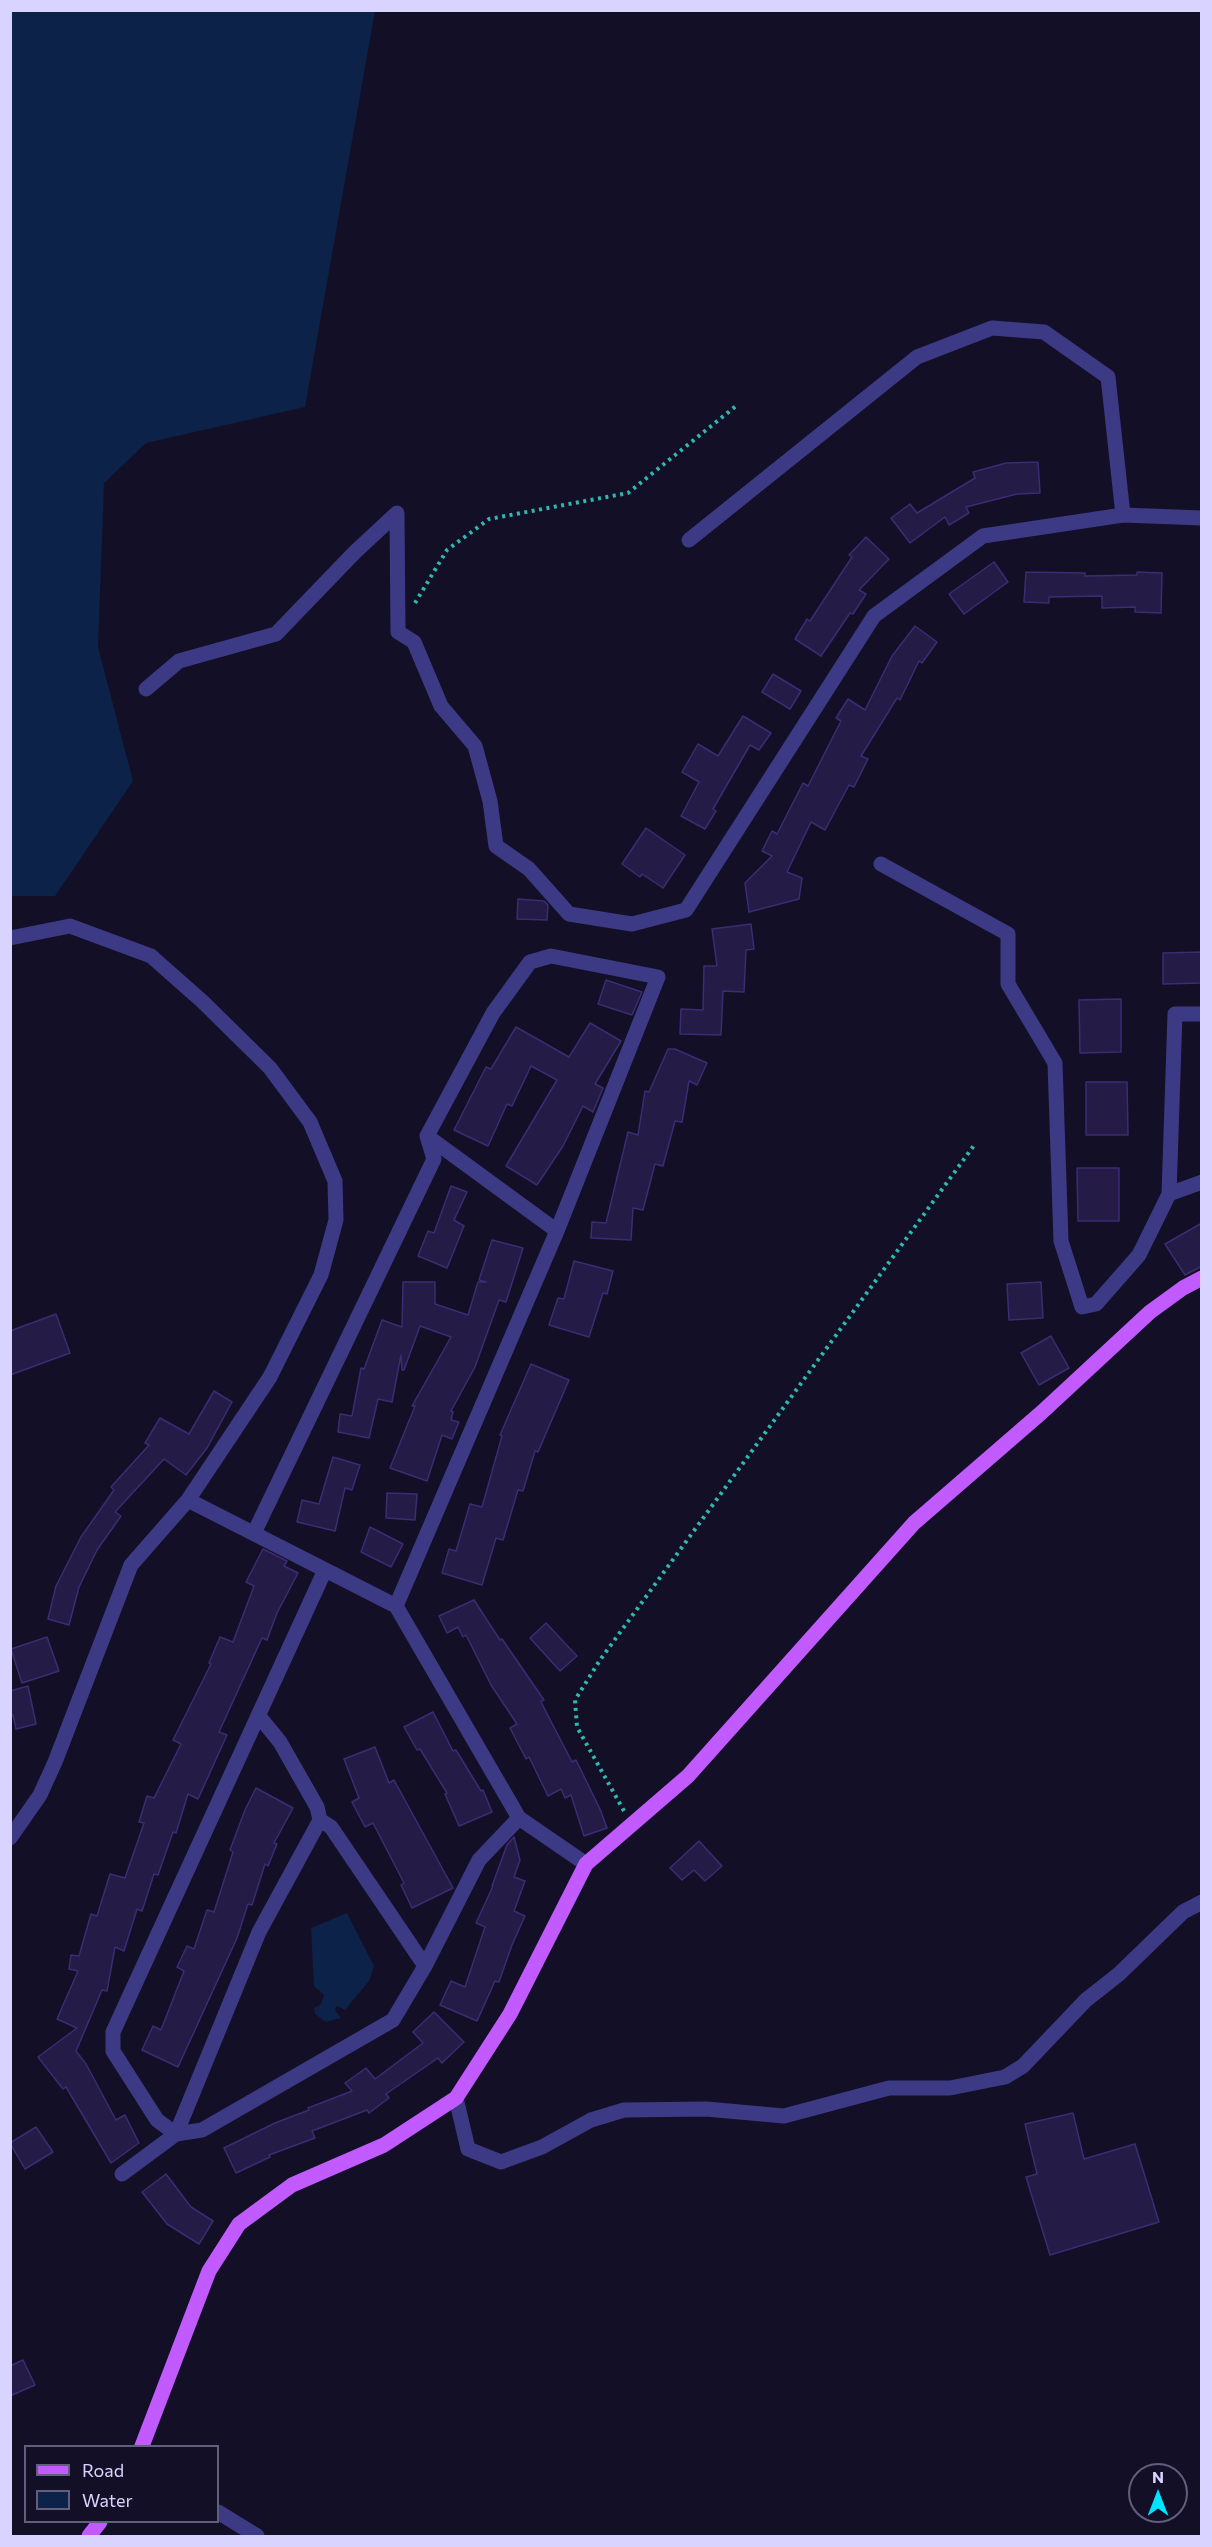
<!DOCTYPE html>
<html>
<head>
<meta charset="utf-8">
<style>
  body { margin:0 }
  #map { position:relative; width:1212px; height:2547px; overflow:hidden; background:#130f26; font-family:Commissioner,sans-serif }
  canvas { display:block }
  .frame { position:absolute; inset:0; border:12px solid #d9d4ff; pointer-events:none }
  .legend { position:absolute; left:24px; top:2445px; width:195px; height:78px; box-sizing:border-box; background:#130f26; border:2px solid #625e7d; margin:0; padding:8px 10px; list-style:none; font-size:18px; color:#d9d4ff }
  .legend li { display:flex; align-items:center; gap:12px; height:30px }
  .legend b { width:30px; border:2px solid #625e7d }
  .north { position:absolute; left:1128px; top:2463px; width:60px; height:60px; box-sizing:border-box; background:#130f26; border:2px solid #625e7d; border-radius:50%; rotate:0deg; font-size:16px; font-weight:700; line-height:24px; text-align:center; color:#d9d4ff }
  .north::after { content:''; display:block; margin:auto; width:21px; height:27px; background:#00e5ff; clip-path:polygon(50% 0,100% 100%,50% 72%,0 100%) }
</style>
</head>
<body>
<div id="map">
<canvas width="1212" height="2547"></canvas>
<div class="frame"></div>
<ul class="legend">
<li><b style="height:8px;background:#c25bff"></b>Road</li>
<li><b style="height:16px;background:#0c2248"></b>Water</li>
</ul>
<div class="north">N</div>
</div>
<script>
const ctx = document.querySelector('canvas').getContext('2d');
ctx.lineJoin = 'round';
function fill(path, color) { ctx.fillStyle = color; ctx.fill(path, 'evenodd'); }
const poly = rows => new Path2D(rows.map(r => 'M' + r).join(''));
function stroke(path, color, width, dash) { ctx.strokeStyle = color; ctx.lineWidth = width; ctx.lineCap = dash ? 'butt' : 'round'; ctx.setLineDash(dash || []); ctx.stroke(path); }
fill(poly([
  [10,11,375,11,305,407,146,443,104,483,98,647,133,781,55,896,11,896],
  [347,1913,374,1966,369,1981,345,2010,337,2006,335,2010,341,2018,326,2022,315,2014,314,2008,321,2004,324,1995,314,1986,311,1928]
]), '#0c2248');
const building = poly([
  [1038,462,1040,493,1017,494,966,507,969,513,949,525,945,517,910,543,891,518,910,504,917,513,975,478,973,472,1006,463,1038,462],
  [866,537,889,559,859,590,866,594,853,614,850,613,821,656,795,639,807,619,810,621,852,557,849,555,866,537],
  [994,562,1008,582,964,614,949,594,994,562],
  [1026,572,1085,573,1085,576,1137,575,1137,572,1162,573,1161,613,1135,612,1135,607,1102,608,1102,596,1049,597,1049,603,1024,602,1026,572],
  [915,626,937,642,922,663,919,661,900,700,897,698,861,756,868,759,854,787,849,785,825,830,811,822,787,872,802,878,799,899,749,912,745,883,772,856,762,851,772,831,777,834,803,783,808,786,841,721,836,718,848,699,865,710,892,656,915,626],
  [773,674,801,691,790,709,762,692,773,674],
  [743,716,771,733,759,750,750,745,713,809,716,811,705,829,681,816,699,782,682,772,698,744,718,756,743,716],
  [646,828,685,855,663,888,642,874,640,877,622,864,646,828],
  [518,899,544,901,548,905,547,920,517,919,518,899],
  [751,924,754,949,746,950,744,992,723,991,721,1035,680,1034,681,1009,703,1010,704,966,717,966,712,929,751,924],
  [1202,952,1202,983,1163,984,1163,953,1202,952],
  [606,980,642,992,632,1015,598,1004,606,980],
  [1121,999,1121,1052,1080,1053,1079,1000,1121,999],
  [590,1023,621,1041,595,1084,603,1088,593,1112,583,1106,563,1146,537,1185,506,1166,557,1080,531,1066,512,1106,507,1104,488,1146,454,1130,486,1067,491,1069,516,1027,569,1057,590,1023],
  [668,1049,675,1049,707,1063,697,1085,689,1081,682,1122,675,1121,663,1166,655,1164,643,1210,633,1208,631,1240,591,1238,592,1222,606,1223,628,1132,638,1135,645,1091,649,1092,668,1049],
  [1086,1082,1127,1082,1128,1135,1086,1135,1086,1082],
  [1077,1168,1119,1168,1119,1221,1078,1221,1077,1168],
  [451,1186,467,1192,454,1220,464,1226,447,1268,418,1256,428,1231,434,1233,451,1186],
  [1202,1223,1202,1266,1185,1275,1165,1244,1202,1223],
  [492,1240,523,1248,506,1302,499,1300,475,1367,451,1411,453,1412,451,1420,459,1422,452,1439,442,1435,427,1481,390,1468,415,1406,412,1406,451,1337,420,1326,404,1370,402,1370,401,1355,392,1402,378,1399,369,1438,338,1432,340,1414,352,1416,361,1368,364,1369,382,1320,402,1327,403,1282,435,1282,435,1304,468,1315,478,1282,486,1282,479,1280,492,1240],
  [574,1261,613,1271,607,1294,603,1293,589,1337,549,1325,558,1298,564,1299,574,1261],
  [1041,1282,1043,1318,1009,1320,1007,1284,1041,1282],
  [56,1314,70,1353,10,1375,10,1331,56,1314],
  [1051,1336,1069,1368,1039,1385,1021,1353,1051,1336],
  [531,1364,569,1380,538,1452,535,1451,523,1491,518,1490,503,1540,496,1538,482,1585,442,1573,449,1549,456,1551,470,1504,482,1507,502,1436,500,1435,531,1364],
  [214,1391,232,1402,207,1448,186,1475,164,1459,115,1512,121,1516,97,1550,79,1587,69,1625,48,1619,56,1586,81,1537,114,1490,111,1487,149,1445,145,1443,160,1418,189,1434,214,1391],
  [333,1457,360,1465,352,1490,345,1488,335,1531,297,1522,302,1500,319,1504,333,1457],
  [387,1493,417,1494,415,1520,386,1518,387,1493],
  [370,1527,403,1544,391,1567,361,1552,370,1527],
  [263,1549,287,1561,284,1566,298,1573,277,1613,267,1640,262,1638,219,1732,227,1735,198,1799,188,1794,176,1833,173,1832,158,1875,154,1874,142,1911,137,1909,124,1951,115,1947,107,1991,102,1990,76,2051,86,2064,116,2120,125,2115,139,2143,111,2163,66,2087,63,2089,38,2057,77,2028,57,2019,78,1971,69,1969,71,1955,79,1956,91,1914,97,1916,110,1874,125,1878,144,1823,139,1822,147,1796,154,1798,181,1744,173,1740,211,1664,209,1663,220,1637,233,1642,254,1586,246,1582,263,1549],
  [474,1600,500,1640,502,1639,544,1700,541,1702,572,1762,576,1760,600,1809,607,1828,584,1836,571,1795,565,1798,561,1789,548,1796,529,1757,526,1759,510,1728,517,1724,491,1685,466,1635,463,1637,458,1627,447,1633,439,1616,474,1600],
  [546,1623,577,1656,560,1671,530,1638,546,1623],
  [47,1637,59,1671,22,1683,11,1649,47,1637],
  [28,1686,36,1724,16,1729,13,1715,10,1716,10,1691,28,1686],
  [433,1712,453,1751,456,1750,481,1791,483,1790,492,1812,459,1826,445,1794,447,1793,420,1749,417,1750,404,1727,433,1712],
  [375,1747,389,1783,394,1780,453,1888,412,1908,401,1885,404,1883,373,1823,365,1827,352,1802,359,1798,344,1759,375,1747],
  [256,1788,293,1808,274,1843,277,1844,268,1866,265,1864,252,1905,248,1904,237,1938,178,2067,142,2050,153,2026,161,2030,184,1971,177,1967,187,1946,194,1949,207,1910,214,1912,233,1852,230,1850,245,1810,256,1788],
  [514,1837,520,1860,514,1877,525,1881,514,1911,525,1916,512,1945,499,1982,495,1981,477,2021,440,2005,451,1981,465,1987,485,1927,476,1923,493,1886,492,1886,507,1845,514,1837],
  [699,1841,722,1866,705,1881,694,1870,682,1880,670,1868,699,1841],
  [434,2012,464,2042,442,2063,438,2058,386,2094,389,2098,369,2113,367,2110,312,2131,315,2138,269,2155,270,2157,236,2173,224,2148,275,2123,309,2110,308,2108,352,2091,345,2083,366,2068,375,2079,423,2043,413,2032,434,2012],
  [1073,2113,1084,2159,1135,2144,1159,2222,1050,2255,1026,2177,1037,2174,1025,2124,1073,2113],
  [36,2127,53,2152,25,2169,10,2143,36,2127],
  [166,2174,191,2207,213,2221,199,2244,167,2224,142,2192,166,2174],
  [23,2360,35,2385,10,2396,10,2366,23,2360]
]);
fill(building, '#241b47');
stroke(building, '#3b2d73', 1.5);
stroke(poly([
  [415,603,447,550,489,519,628,493,736,406],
  [624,1811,577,1727,575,1700,600,1660,975,1144]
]), '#2fb8b0', 4, [3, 4.5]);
stroke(poly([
  [689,540,917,357,992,328,1044,332,1108,377,1123,515],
  [146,689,179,661,276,634,355,552,397,513,398,632,414,642,441,706,475,746,490,801,496,846,529,869,569,914,632,924,686,910,874,616,983,536,1123,515,1202,518],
  [881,864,1008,934,1008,984,1055,1063,1061,1241,1082,1307,1096,1304,1139,1255,1169,1194,1175,1014,1202,1014],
  [10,938,70,926,151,956,203,1002,270,1068,310,1122,335,1181,336,1220,321,1275,270,1377,188,1500,131,1565,55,1762,40,1795,10,1838],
  [427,1136,557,1231],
  [1169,1194,1202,1182],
  [188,1500,396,1606,519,1818,586,1864],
  [254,1533,434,1159,427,1136,493,1013,530,962,551,956,658,977,557,1231,396,1606],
  [320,1820,331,1827,425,1966],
  [456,2098,468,2149,501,2162,542,2147,591,2120,624,2110,706,2109,784,2116,889,2088,950,2088,1005,2077,1023,2066,1086,2000,1119,1974,1183,1912,1202,1902],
  [176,2134,157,2120,113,2051,113,2032,325,1570],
  [176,2134,259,1932,320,1820,317,1807,280,1742,258,1715],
  [122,2174,176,2134,202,2130,393,2020,425,1966,479,1860,519,1818],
  [218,2512,257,2536]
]), '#3d3a85', 15);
stroke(poly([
  [142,2446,209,2271,239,2224,292,2185,384,2145,456,2098,510,2014,586,1864,688,1776,914,1523,1041,1413,1150,1312,1183,1288,1202,1278],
  [89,2536,100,2522]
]), '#c25bff', 15);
</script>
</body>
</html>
